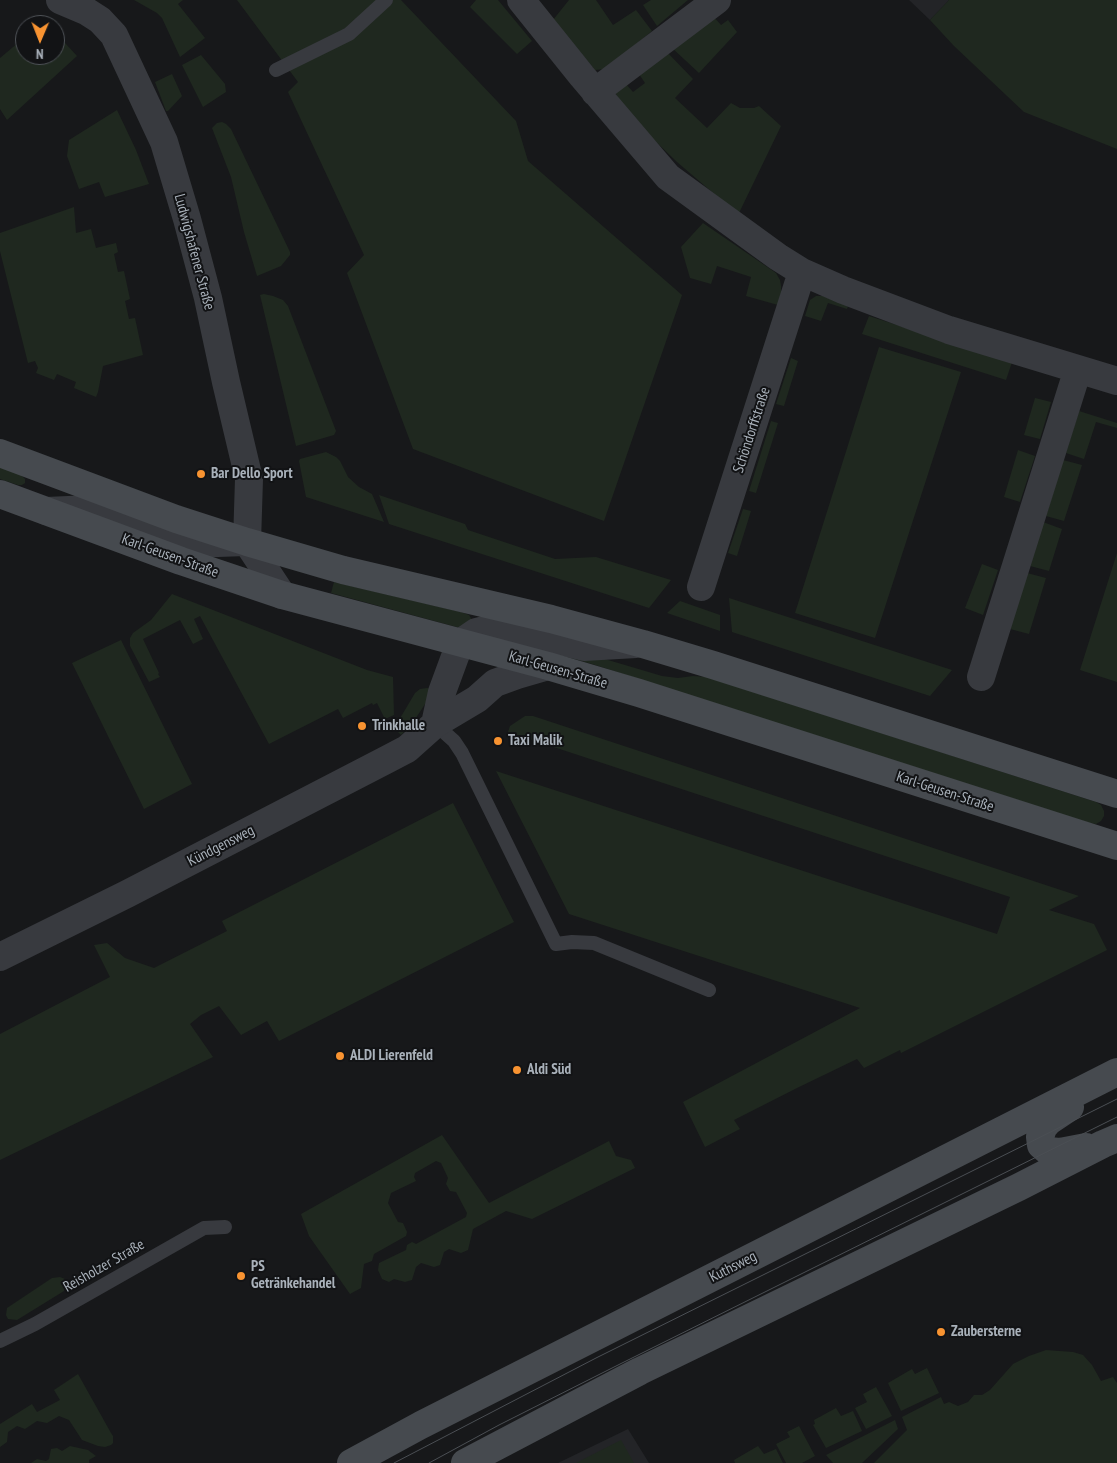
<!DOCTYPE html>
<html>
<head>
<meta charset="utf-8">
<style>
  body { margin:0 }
  #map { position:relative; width:1117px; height:1463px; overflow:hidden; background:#17181a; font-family:"PT Sans Narrow",sans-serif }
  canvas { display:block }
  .north { position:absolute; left:15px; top:15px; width:50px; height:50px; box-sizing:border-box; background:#121315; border:1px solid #4e5257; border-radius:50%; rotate:181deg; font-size:14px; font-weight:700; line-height:20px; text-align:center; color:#a9b1ba }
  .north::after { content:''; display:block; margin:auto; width:18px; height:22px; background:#f89331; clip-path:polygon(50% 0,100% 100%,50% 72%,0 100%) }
</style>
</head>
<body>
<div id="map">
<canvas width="1117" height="1463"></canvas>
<div class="north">N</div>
</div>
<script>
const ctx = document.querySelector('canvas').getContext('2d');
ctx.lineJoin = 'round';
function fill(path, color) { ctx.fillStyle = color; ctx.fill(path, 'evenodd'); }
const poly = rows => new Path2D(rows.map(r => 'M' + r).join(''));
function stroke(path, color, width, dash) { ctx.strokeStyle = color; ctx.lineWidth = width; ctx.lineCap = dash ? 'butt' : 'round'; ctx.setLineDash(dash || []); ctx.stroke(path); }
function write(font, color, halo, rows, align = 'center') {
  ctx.font = font + ' "PT Sans Narrow",sans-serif'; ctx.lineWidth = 4; ctx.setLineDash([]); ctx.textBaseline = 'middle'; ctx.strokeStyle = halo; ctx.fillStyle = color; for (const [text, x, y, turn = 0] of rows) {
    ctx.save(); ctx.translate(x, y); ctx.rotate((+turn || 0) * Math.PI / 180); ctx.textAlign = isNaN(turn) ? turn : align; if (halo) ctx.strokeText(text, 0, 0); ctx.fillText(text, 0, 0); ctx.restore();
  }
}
fill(poly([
  [909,0,949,0,930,20],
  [628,1429,649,1463,558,1463]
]), '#232427');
fill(poly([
  [134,0,183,0,178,4,205,38,180,57,162,18,157,13],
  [237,0,401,0,516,121,528,161,682,295,604,521,413,449,347,273,364,255,288,92,298,82],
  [476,0,498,0,532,41,517,54,470,7],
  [569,0,596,0,613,25,636,10,652,31,606,69,595,70,553,20],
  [651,0,688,0,657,26,643,5],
  [949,0,1117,0,1117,149,1024,112,954,46,930,20],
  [713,16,721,25,728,20,737,32,699,73,671,47],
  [55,32,77,56,7,120,0,109,0,58,25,37,25,55,55,55],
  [666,51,693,79,675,98,707,128,731,103,740,108,754,108,759,106,781,126,739,213,726,204,677,162,651,137,623,105,616,94,616,92,626,84,633,92,645,83,639,74],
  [201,55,225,84,226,92,203,107,182,65],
  [172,74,182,96,168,111,166,111,155,82],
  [117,110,136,150,149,184,105,197,99,182,79,189,67,156,69,140],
  [222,122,226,124,231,129,290,252,290,255,281,266,257,276,244,232,231,177,212,128,217,123],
  [74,207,76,233,91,229,96,248,116,243,118,252,114,254,118,272,124,271,130,299,125,301,129,319,135,318,143,355,103,366,98,392,96,397,74,388,76,382,57,374,54,380,36,373,38,368,35,361,28,363,0,251,0,233],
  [703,223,776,273,780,280,781,286,781,293,778,305,746,296,751,277,717,266,711,284,690,278,681,247],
  [264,294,273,296,283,300,288,306,336,431,334,435,296,446,260,295],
  [816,296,823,296,848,306,847,309,828,303,821,321,805,316,810,300],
  [869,316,1012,362,1006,380,862,334],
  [879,347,961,372,875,638,795,613],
  [791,358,798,361,784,406,776,404],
  [1035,398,1051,402,1040,439,1024,435],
  [1079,411,1117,423,1117,428,1096,422,1084,459,1066,453],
  [771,421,778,423,756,493,749,491],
  [1018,450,1035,456,1020,502,1004,497],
  [326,452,336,457,340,461,348,477,359,487,372,494,384,522,306,497,299,461,300,459],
  [1063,460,1082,465,1064,521,1046,516],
  [0,467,21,475,25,479,25,483,22,485,18,485,0,479],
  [379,495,465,524,468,530,555,559,596,557,671,580,649,608,389,524],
  [743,509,751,511,737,556,728,553],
  [1043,522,1062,529,1049,571,1030,566],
  [1117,553,1117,682,1080,670],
  [982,564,998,570,983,615,965,608],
  [1027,573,1046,578,1029,634,1010,629],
  [334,582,461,612,469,615,472,620,464,629,331,593],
  [172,594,367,670,393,677,394,715,385,719,377,703,373,705,372,703,343,718,338,709,269,744,200,616,194,619,203,639,193,644,180,620,143,639,159,673,158,674,160,677,149,682,130,646,130,638,133,633,151,620],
  [729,598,952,670,930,696,732,632],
  [680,601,720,615,720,631,667,613],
  [121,640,192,784,144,809,72,663],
  [520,644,598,657,662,676,678,678,693,676,707,677,1096,802,1101,805,1104,811,1104,816,1101,821,1096,824,1089,823,592,664],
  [427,688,432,689,427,701,412,724,401,735,398,732,399,720,415,693,420,689],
  [525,716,533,716,1079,896,1049,910,1094,924,1107,950,901,1053,900,1050,864,1068,857,1059,797,1088,734,1120,740,1129,705,1147,683,1102,860,1008,569,914,496,771,997,934,1010,897,508,732,510,726],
  [453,803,514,922,279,1041,267,1021,241,1035,219,1006,201,1015,190,1024,213,1057,0,1160,0,1034,110,977,94,945,107,943,125,958,154,968,227,931,222,921],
  [442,1135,489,1203,609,1141,616,1156,631,1160,635,1168,532,1219,506,1211,473,1229,468,1250,461,1253,449,1249,444,1252,440,1265,434,1267,421,1263,416,1267,412,1280,405,1282,394,1279,389,1282,382,1279,378,1270,379,1263,406,1250,407,1245,412,1242,416,1244,466,1217,467,1213,456,1192,450,1191,446,1184,448,1178,441,1163,436,1161,415,1173,414,1177,416,1181,391,1193,388,1203,398,1222,403,1223,407,1232,406,1236,374,1254,372,1261,364,1264,361,1288,350,1294,309,1236,301,1214],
  [60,1277,65,1279,66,1285,64,1291,17,1320,8,1319,6,1315,7,1308,52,1278],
  [1046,1350,1073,1352,1083,1355,1092,1365,1101,1381,1113,1377,1117,1383,1117,1463,874,1463,907,1430,902,1417,941,1397,944,1404,949,1402,958,1406,968,1402,974,1395,982,1395,990,1390,1013,1364,1029,1356],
  [927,1368,939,1393,901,1411,888,1383,912,1369,915,1374],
  [78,1374,111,1433,113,1436,113,1443,111,1445,105,1447,98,1446,82,1440,69,1420,59,1416,47,1423,37,1421,25,1429,17,1426,8,1432,7,1442,0,1447,0,1424,32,1404,37,1412,60,1400,54,1390],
  [876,1387,892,1416,866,1429,855,1408,867,1402,863,1394],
  [836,1408,841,1416,853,1411,862,1431,826,1448,813,1425,815,1424,814,1420],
  [895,1420,898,1429,862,1463,833,1463,826,1455],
  [799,1426,815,1456,802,1463,786,1463,776,1444,790,1437,787,1432],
  [621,1440,634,1463,576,1463],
  [70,1446,88,1450,96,1456,89,1460,89,1463,31,1463,37,1459,46,1461,49,1459,51,1449,57,1448,62,1451],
  [758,1446,764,1454,776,1449,783,1463,735,1463,734,1460]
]), '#1f281f');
stroke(poly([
  [276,70,349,34,386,0],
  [435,724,454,741,462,753,556,944,572,942,594,943,709,990],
  [0,1341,35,1324,204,1228,225,1227]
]), '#383a3f', 14);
stroke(poly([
  [60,0,86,11,100,20,114,35,164,142,187,219,208,298,226,382,249,479,247,542,282,595],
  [521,0,582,76,668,177,778,257,802,272,843,290,949,330,1117,381],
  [595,92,717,0],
  [46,511,91,509,188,544,246,542],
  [701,587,802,272],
  [981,677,1078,369],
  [435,724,442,692,460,643,476,632,484,630,495,628,525,633,584,647,636,644],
  [0,957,127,894,386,760,407,749,435,724,477,699,495,683,517,675,548,666]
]), '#383a3f', 28);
stroke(poly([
  [0,453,176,519,247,542,343,570,551,619,643,644,713,665,1117,794],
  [0,494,181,561,282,595,548,666,639,693,1117,846],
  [1070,1107,1049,1121,1043,1128,1040,1137,1041,1145,1048,1151,1060,1152,1086,1147],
  [351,1463,421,1425,1117,1072],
  [465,1463,640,1371,1019,1187,1103,1144,1117,1138]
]), '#464a4f', 28);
stroke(poly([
  [394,1463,596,1358,1117,1099],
  [429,1463,499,1425,620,1364,1117,1117]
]), '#4b4f54', 1);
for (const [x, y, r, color] of [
  [201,474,5,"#f89331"],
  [362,726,5,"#f89331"],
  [498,741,5,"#f89331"],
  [340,1056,5,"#f89331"],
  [517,1070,5,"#f89331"],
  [241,1276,5,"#f89331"],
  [941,1332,5,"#f89331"]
]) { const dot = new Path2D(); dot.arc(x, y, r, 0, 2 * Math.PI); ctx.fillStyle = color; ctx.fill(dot); stroke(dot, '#121315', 2); }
write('15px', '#a9b1ba', '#121315', [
  ["Ludwigshafener Straße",194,252,75],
  ["Schöndorffstraße",752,430,-72],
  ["Karl-Geusen-Straße",170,556,20],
  ["Karl-Geusen-Straße",558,670,16],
  ["Karl-Geusen-Straße",945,792,18],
  ["Kündgensweg",221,846,-27],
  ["Reisholzer Straße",104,1266,-30],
  ["Kuthsweg",733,1267,-27]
]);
write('bold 15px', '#a9b1ba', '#121315', [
  ["Bar Dello Sport",211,474],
  ["Trinkhalle",372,726],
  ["Taxi Malik",508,741],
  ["ALDI Lierenfeld",350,1056],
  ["Aldi Süd",527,1070],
  ["PS",251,1267],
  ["Getränkehandel",251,1284],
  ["Zaubersterne",951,1332]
], 'left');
</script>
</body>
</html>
